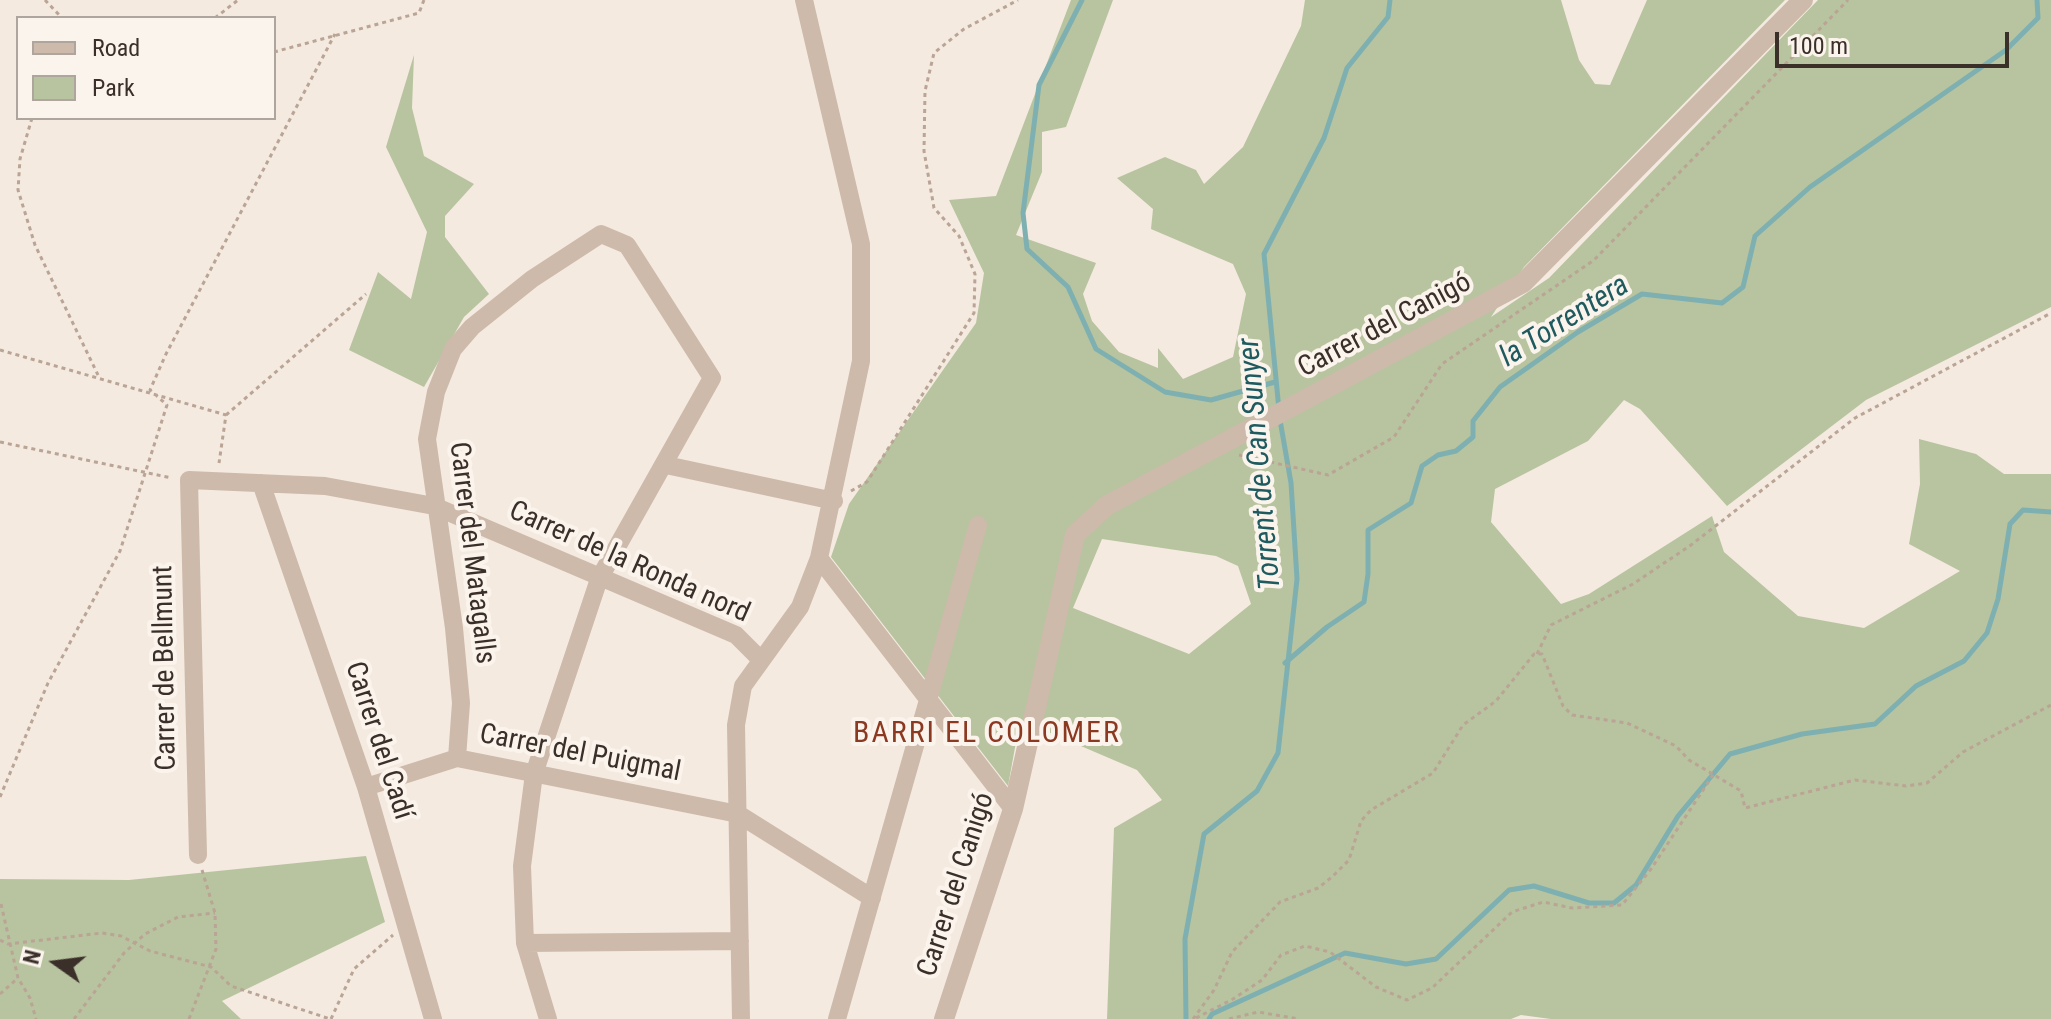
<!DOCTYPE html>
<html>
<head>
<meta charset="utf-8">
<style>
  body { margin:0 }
  #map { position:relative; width:2051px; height:1019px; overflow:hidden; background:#f4eae0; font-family:"Roboto Condensed",sans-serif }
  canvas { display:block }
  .legend { position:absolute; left:16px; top:16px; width:260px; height:104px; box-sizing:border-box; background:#fbf4ed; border:2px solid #aea59f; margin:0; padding:10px 14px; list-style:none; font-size:24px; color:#3b2f2a }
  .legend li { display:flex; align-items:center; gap:16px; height:40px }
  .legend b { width:40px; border:2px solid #aea59f }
  .north { position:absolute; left:16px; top:923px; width:80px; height:80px; -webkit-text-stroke:6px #fbf4ed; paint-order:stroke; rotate:284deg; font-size:22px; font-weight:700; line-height:32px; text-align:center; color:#3b2f2a }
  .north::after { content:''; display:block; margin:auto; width:28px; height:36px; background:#3b2f2a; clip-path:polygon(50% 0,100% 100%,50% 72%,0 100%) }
  .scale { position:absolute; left:1775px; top:32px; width:234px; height:36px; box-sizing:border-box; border:4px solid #3b2f2a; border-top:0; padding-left:10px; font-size:24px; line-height:28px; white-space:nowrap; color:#3b2f2a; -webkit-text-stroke:6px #fbf4ed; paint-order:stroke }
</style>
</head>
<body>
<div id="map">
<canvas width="2051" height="1019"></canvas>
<ul class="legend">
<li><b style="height:10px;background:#cdbaab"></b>Road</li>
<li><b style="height:22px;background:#b8c49f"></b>Park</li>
</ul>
<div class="north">N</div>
<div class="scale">100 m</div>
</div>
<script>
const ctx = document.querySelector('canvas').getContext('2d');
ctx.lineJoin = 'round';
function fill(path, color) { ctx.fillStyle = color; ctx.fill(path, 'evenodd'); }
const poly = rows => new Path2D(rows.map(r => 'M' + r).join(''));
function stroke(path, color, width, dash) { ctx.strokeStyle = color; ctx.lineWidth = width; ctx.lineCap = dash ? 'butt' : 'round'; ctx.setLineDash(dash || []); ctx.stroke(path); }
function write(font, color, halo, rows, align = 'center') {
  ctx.font = font + ' "Roboto Condensed",sans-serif'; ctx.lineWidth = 8; ctx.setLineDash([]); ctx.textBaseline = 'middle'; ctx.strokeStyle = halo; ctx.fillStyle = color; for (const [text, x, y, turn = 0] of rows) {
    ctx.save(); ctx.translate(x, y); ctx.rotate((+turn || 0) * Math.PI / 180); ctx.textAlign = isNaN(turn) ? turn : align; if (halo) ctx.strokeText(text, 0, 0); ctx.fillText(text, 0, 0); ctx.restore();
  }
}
fill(poly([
  [1071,0,1113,0,1066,127,1042,132,1042,172,1016,235,1096,263,1083,294,1092,321,1119,352,1158,368,1158,348,1183,379,1233,357,1246,294,1233,264,1151,229,1153,209,1117,178,1165,157,1196,170,1204,184,1243,147,1301,26,1305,0,1561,0,1579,60,1595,84,1610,85,1647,0,1785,0,1524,267,1491,317,1549,278,1818,0,2051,0,2051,307,1866,400,1727,506,1640,409,1624,400,1588,441,1495,489,1491,522,1561,604,1589,594,1712,516,1724,552,1798,616,1864,628,1960,571,1909,544,1920,484,1919,439,1976,454,2004,474,2051,474,2051,1019,1551,1019,1521,1015,1511,1019,1107,1019,1114,828,1162,800,1137,770,1020,720,1008,786,831,557,849,504,976,323,984,273,949,200,996,196],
  [1102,539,1216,556,1238,566,1251,604,1189,654,1073,608],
  [414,55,412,108,424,156,474,184,445,216,445,237,489,294,464,317,424,387,349,350,378,272,411,299,427,232,386,147],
  [366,856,385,922,222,1001,241,1019,0,1019,0,879,129,880]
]), '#b8c49f');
stroke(poly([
  [1082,0,1039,85,1023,213,1027,249,1068,287,1096,349,1165,392,1211,400,1275,382],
  [1279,410,1264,254,1324,138,1347,68,1388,17,1390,0],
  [1285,663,1327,627,1364,602,1368,574,1368,530,1411,503,1422,466,1438,455,1456,451,1473,437,1473,421,1500,387,1578,332,1642,294,1722,303,1743,287,1755,236,1810,187,2006,50,2038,18,2037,0],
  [1186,1019,1185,939,1204,834,1257,791,1278,753,1297,579,1291,483,1280,420],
  [1209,1019,1212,1014,1345,953,1406,964,1436,959,1509,890,1534,886,1589,903,1614,903,1636,885,1678,816,1730,754,1802,734,1875,724,1916,686,1964,661,1987,633,1998,599,2010,524,2023,510,2051,512]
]), '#7eb0b2', 5);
stroke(poly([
  [45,0,62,18],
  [215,18,238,0],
  [274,52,419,13,424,0],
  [32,118,20,159,18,190,35,245,98,375],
  [0,350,226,415,219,463],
  [226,415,366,294],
  [0,442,172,478],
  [1239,455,1328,475,1394,437,1442,364,1594,260,1848,0],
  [851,491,867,482,974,313,975,274,959,236,934,208,924,151,925,91,934,53,964,29,1018,0],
  [1537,654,1551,625,1633,584,1691,545,1855,418,2051,313],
  [0,797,48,683,120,551,167,405,150,390,166,354,335,34],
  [1,904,18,978,30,998,36,1019],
  [0,940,8,944,102,933,121,936,150,951,211,967,231,986,330,1019],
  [0,994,18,978],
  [1196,1018,1233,999,1262,980,1281,955,1305,946,1330,952,1376,987,1407,1000,1432,988,1512,912,1543,902,1572,908,1622,905,1651,869,1713,775],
  [74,1019,124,953,145,934,178,917,215,913],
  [189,1019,216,949,215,913,202,870],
  [331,1019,354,969,393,935],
  [1193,1019,1214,990,1232,952,1280,902,1318,888,1332,877,1349,860,1361,821,1371,810,1433,773,1463,725,1496,701,1534,654,1542,654,1563,706,1572,715,1627,723,1676,746,1689,760,1741,791,1745,808,1855,780,1906,786,1927,783,1963,752,2051,705],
  [1229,1019,1258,1012,1299,1019]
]), '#b9a495', 3, [4, 4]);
stroke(poly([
  [666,465,834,501],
  [261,483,366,787,433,1019],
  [819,558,1013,809],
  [457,758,461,703,454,628,427,439,436,392,453,349,472,327,532,279,601,234,627,245,712,378,599,579,534,774,522,866,525,943,548,1019],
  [366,787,457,758,738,814,872,898],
  [198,855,189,480,325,486,434,506,736,635,760,659],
  [525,943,740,941],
  [741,1019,736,725,743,686,800,607,819,558,861,361,861,244,804,0],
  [837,1019,978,525]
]), '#cdbaab', 18);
stroke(poly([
  [944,1019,1013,809,1075,535,1106,506,1523,283,1803,0]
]), '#cdbaab', 20);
write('28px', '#3b2f2a', '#fbf4ed', [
  ["Carrer del Canigó",1385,326,-28],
  ["Carrer del Matagalls",471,553,83],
  ["Carrer de la Ronda nord",629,563,24],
  ["Carrer de Bellmunt",166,668,-91],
  ["Carrer del Cadí",378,741,72],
  ["Carrer del Puigmal",580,754,11],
  ["Carrer del Canigó",957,885,-72]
]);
write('italic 30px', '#1e5a5e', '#fbf4ed', [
  ["la Torrentera",1565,322,-32],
  ["Torrent de Can Sunyer",1261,464,-95]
]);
ctx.letterSpacing = '2px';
write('30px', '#8c3921', '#fbf4ed', [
  ["BARRI EL COLOMER",987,734]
]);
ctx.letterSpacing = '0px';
</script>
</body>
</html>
